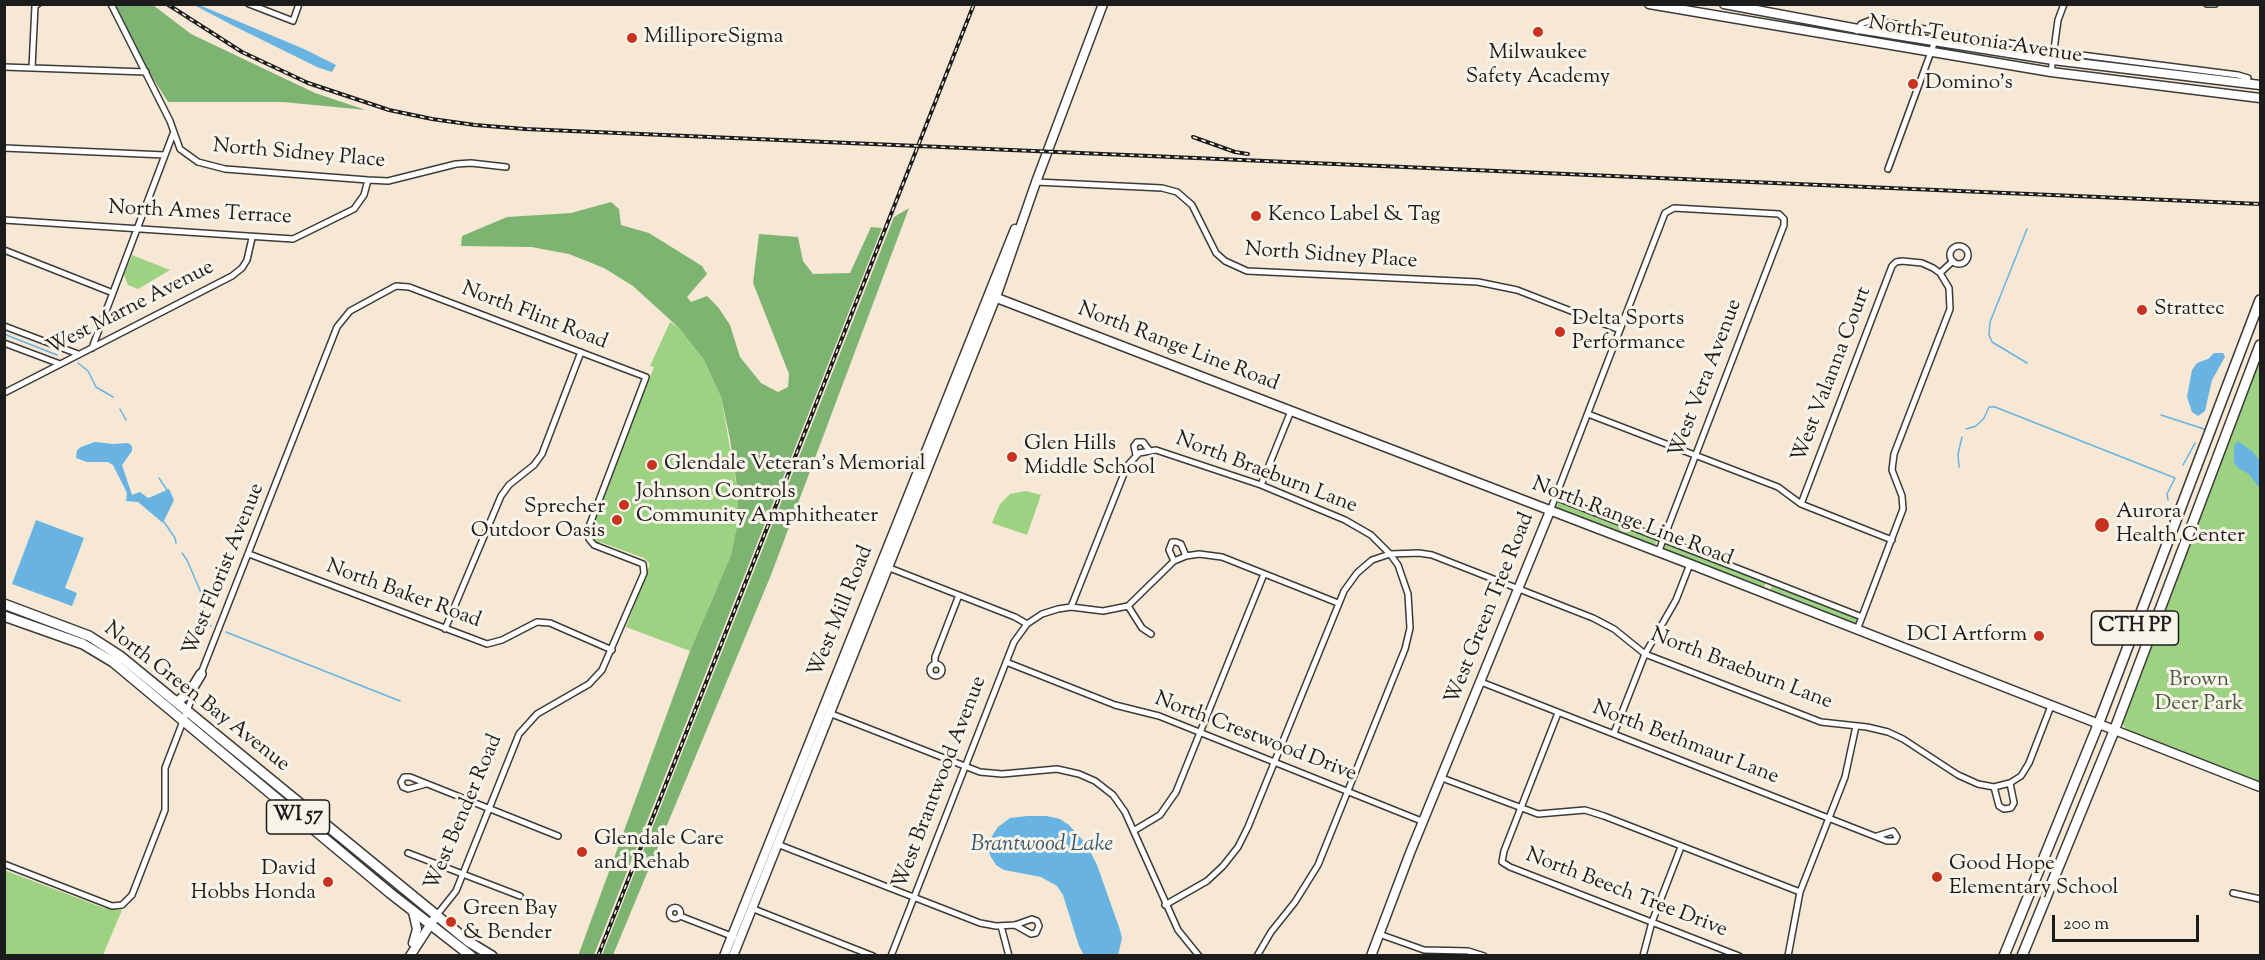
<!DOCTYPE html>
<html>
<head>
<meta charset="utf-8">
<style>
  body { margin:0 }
  #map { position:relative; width:2265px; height:960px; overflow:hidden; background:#f6e8d5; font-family:"Sorts Mill Goudy",serif }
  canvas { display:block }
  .frame { position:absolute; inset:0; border:6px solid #1c1c1c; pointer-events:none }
  .scale { position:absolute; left:2052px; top:915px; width:147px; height:27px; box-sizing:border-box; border:3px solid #1c1c1c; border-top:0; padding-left:8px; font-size:18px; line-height:21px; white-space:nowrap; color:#1c1c1c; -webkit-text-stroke:4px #f7f3e8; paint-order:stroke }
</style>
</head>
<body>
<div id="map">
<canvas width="2265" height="960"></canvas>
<div class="frame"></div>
<div class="scale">200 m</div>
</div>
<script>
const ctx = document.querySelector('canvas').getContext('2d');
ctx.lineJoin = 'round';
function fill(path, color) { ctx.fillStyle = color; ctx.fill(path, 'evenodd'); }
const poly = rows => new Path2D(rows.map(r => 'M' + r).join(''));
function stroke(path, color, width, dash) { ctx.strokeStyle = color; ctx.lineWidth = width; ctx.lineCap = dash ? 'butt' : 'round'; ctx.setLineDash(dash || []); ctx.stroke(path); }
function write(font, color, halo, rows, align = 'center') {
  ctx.font = font + ' "Sorts Mill Goudy",serif'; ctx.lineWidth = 6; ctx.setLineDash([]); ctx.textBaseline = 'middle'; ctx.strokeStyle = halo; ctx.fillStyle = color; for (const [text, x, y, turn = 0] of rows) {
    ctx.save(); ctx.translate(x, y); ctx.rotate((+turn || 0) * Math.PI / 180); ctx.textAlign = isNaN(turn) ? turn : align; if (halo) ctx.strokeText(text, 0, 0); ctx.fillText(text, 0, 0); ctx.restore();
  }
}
fill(poly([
  [132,255,170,270,138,289,128,285,124,275],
  [670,322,679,328,704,360,721,397,738,494,738,521,731,555,690,651,626,627,650,564,644,558,600,542,599,544,593,539,590,533,591,527,654,367,650,366],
  [2260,358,2260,783,2168,748,2125,728,2122,722],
  [1026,491,1041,495,1027,535,992,523,1000,504,1010,494],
  [1559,501,1657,540,1654,547,1556,507],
  [1666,544,1766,582,1763,590,1664,550],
  [1772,585,1859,619,1856,626,1769,592],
  [4,870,104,908,122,910,103,955,5,955]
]), '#9dd283');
fill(poly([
  [107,5,153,5,191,34,315,93,366,110,283,102,168,102],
  [611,202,619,209,621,225,649,233,702,266,707,274,687,297,691,302,707,296,718,307,730,325,740,357,761,383,778,392,788,387,789,374,753,283,759,234,798,237,803,261,813,274,850,273,871,227,882,228,594,955,578,956,690,651,731,555,738,521,738,494,730,439,721,397,704,360,679,328,633,286,604,268,569,254,531,247,461,246,462,236,507,217,571,213],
  [909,208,771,575,613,955,602,955,894,217]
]), '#7eb471');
fill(poly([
  [197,4,304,49,336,65,332,72,317,67,232,25,196,6],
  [2214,353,2223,353,2225,357,2212,380,2205,411,2198,416,2192,412,2187,397,2192,370,2197,363,2208,359],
  [2238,441,2252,451,2260,461,2260,489,2249,474,2238,468,2234,463,2234,446],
  [95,442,113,444,128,443,132,446,132,451,122,465,132,495,140,492,148,498,151,497,169,489,174,500,163,523,138,502,126,501,127,493,113,465,108,462,87,462,76,458,77,450,81,447],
  [36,520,84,538,65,588,77,593,72,606,12,584],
  [1027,816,1047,816,1060,819,1069,825,1087,845,1097,865,1120,930,1122,938,1118,955,1084,955,1079,946,1063,895,1057,886,1041,877,1004,870,996,865,991,857,988,850,990,839,998,827,1010,818]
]), '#68b3e1');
stroke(poly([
  [2027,229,1990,322,1989,335,1992,342,2027,363],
  [4,334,57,355],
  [78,363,88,371,96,387,113,397],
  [120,409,126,420],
  [2161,415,2204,429],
  [1966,429,1976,426,1984,418,1989,407,1995,407,2170,476,2175,478,2167,494,2168,500],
  [2183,465,2195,443],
  [1959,467,1958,454,1962,437],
  [159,478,167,490],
  [164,522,175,538,176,543],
  [182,553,187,560,205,602,202,622,211,626],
  [226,632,400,701]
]), '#68b3e1', 1.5);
const street = poly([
  [111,4,170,121,180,149,198,162,225,169,368,180,388,181,456,164,471,163,506,167],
  [249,4,293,21,299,4],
  [2207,4,2215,4],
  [1857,31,1861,24,1871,20,2081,55,2238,75,2248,78,2247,83],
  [4,67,146,72],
  [32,68,35,6,38,4],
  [2051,72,2058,20,2064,4],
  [4,148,165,155],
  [1888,169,1935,41],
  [1036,182,1162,188,1177,192,1192,205,1216,253,1225,261,1247,271,1478,282,1517,290,1620,330],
  [4,220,293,239,354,209,364,195,368,180],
  '1950 255a9 9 0 1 1 18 0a9 9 0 1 1-18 0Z',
  [4,250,113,293],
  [1940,273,1953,261],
  [4,326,78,354],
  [4,343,60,364],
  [92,348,173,134],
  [4,393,232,276,242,268,247,260,252,238],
  [1588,414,1778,487,1801,504,1892,540],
  [1136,455,1134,446,1137,442,1143,442,1149,450],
  [1261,485,1291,411],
  [1555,497,1862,617],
  [1801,504,1892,266,1896,262,1902,261,1922,263,1933,268,1940,273,1949,288,1950,309,1894,454,1892,470,1902,496,1903,509,1857,630],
  [1550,511,1665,213,1674,208,1779,214,1784,219,1784,225,1658,553],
  [249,554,487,644,502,640,537,622,550,623,612,650],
  [1174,561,1169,550,1172,542,1176,542,1181,544,1186,556],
  [887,567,1015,617,1027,624],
  [1128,606,1142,628,1151,634],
  [1071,607,1127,466,1139,453,1156,450,1261,485,1345,520,1371,535,1390,554,1419,553,1432,555,1593,618,1614,629,1645,654,1821,722,1867,727,1888,732,1903,739,1958,775,1978,784,1994,787,2010,783,2021,776,2029,763,2051,706],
  [445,629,501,496,509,485,534,465,542,454,581,352],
  [1006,662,1115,705,1159,716,1424,822],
  [935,664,935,657,959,595],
  '930 670a6 6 0 1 1 12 0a6 6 0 1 1-12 0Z',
  [200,676,337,327,350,311,396,286,409,287,646,377,587,532,589,539,594,545,643,564,644,573,602,670,589,684,537,714,519,734,456,891,436,916],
  [1481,682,1887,841,1895,841,1897,837,1893,831,1877,836],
  [829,713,980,772,1002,774,1057,769,1079,774,1095,781,1113,795,1125,812,1178,930,1199,956],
  [1558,713,1504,851,1502,862,1510,867,1739,956],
  [1614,733,1645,654,1676,600,1690,564],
  [1442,778,1538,814,1585,810,1604,816,1800,892],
  [426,784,408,789,403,787,401,782,404,777,410,777,558,836],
  [1994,787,1999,806,2004,809,2011,808,2014,803,2010,783],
  [1135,830,1160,815,1176,792,1264,574],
  [777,844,980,923,996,926,1015,925,1032,919,1037,921,1039,926,1036,933,1031,934,1015,925],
  [408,853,520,896],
  [4,864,112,906,122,905,132,895,165,810,165,768,195,690],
  [2233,893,2260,899],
  [1165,905,1207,881,1223,866,1238,847,1248,827,1344,591,1357,573,1372,560,1390,554,1398,565,1408,594,1410,628,1405,649,1318,865,1295,902,1271,932,1257,956],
  '669.5 913a5.5 5.5 0 1 1 11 0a5.5 5.5 0 1 1-11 0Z',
  [751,908,873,956],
  [680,916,734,937],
  [1001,926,1009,956],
  [1379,934,1424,950,1468,951,1484,956],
  [891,956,1014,642,1027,624,1042,614,1058,609,1071,607,1103,611,1128,606,1174,561,1186,556,1199,554,1222,557,1338,603],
  [1643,956,1652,922,1681,847],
  [1788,956,1800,892,1845,777,1856,726]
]);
const secondary = poly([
  [1649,4,2051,72,2260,98],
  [1724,4,1858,29,2053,60,2260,85],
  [989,295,1690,564,2260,787],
  [413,943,417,929,413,912],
  [410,956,436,916],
  [724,956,1015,229],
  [733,956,996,297,1036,182,1103,4],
  [1371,956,1410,853,1550,511]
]);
const primary = poly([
  [4,604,89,636,120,656,469,942,492,956],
  [4,616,83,644,113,662,390,893,471,956],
  [177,702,190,692,201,674],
  [2004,956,2098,725,2260,300],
  [2022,956,2114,731,2260,345]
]);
stroke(street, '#3d3b38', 8);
stroke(secondary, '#3d3b38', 11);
stroke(primary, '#3d3b38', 12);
stroke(street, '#fff', 5);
stroke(secondary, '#fff', 8);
stroke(primary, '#fff', 9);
const rail = poly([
  [167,4,242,52,308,83,389,110,432,119,475,125,525,129,2260,204],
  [1193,137,1235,152,1248,154],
  [598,956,974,4]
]);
stroke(rail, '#1c1c1c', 4);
stroke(rail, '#f7f3e8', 1.5, [4.5]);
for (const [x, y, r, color] of [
  [1538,32,6,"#c8321e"],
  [632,38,6,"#c8321e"],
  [1913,84,6,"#c8321e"],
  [1256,216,6,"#c8321e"],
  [2142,310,6,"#c8321e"],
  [1560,332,6,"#c8321e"],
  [1012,457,6,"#c8321e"],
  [652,465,6,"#c8321e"],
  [624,505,6,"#c8321e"],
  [617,520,6,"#c8321e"],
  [2102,525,8,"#c8321e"],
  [2039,636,6,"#c8321e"],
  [582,852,6,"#c8321e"],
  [1937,877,6,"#c8321e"],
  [328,882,6,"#c8321e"],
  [451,922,6,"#c8321e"]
]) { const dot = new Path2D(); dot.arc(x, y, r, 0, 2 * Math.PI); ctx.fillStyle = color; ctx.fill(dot); stroke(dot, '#f7f3e8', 2); }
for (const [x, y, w] of [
  [2135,628,87],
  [298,817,63]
]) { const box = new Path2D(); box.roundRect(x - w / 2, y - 17, w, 34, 4.5); ctx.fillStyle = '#f7f3e8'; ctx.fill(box); stroke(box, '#1c1c1c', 1.5); }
write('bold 20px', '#1c1c1c', null, [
  ["CTH PP",2135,628],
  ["WI 57",298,817]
]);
write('21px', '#1c1c1c', '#f7f3e8', [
  ["MilliporeSigma",644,38],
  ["Milwaukee",1538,54,"center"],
  ["Safety Academy",1538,78,"center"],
  ["Domino's",1925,84],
  ["Kenco Label & Tag",1268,216],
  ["Strattec",2154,310],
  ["Delta Sports",1572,320],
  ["Performance",1572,344],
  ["Glen Hills",1024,445],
  ["Middle School",1024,469],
  ["Glendale Veteran's Memorial",664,465],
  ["Johnson Controls",636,493],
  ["Community Amphitheater",636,517],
  ["Sprecher",605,508,"right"],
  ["Outdoor Oasis",605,532,"right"],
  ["Aurora",2116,513],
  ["Health Center",2116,537],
  ["DCI Artform",2027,636,"right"],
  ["Glendale Care",594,840],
  ["and Rehab",594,864],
  ["Good Hope",1949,865],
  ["Elementary School",1949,889],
  ["David",316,870,"right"],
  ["Hobbs Honda",316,894,"right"],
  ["Green Bay",463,910],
  ["& Bender",463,934]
], 'left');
write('21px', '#1c1c1c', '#f7f3e8', [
  ["North Teutonia Avenue",1975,41,9],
  ["North Sidney Place",299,155,5],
  ["North Ames Terrace",200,214,3],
  ["North Sidney Place",1331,257,4],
  ["West Marne Avenue",131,309,-27],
  ["North Flint Road",534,317,21],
  ["North Range Line Road",1178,348,21],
  ["West Valanna Court",1833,375,-69],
  ["West Vera Avenue",1707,379,-69],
  ["North Braeburn Lane",1266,474,21],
  ["North Range Line Road",1632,523,21],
  ["West Florist Avenue",225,570,-68],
  ["North Baker Road",403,595,20],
  ["West Green Tree Road",1491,609,-68],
  ["West Mill Road",842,612,-68],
  ["North Braeburn Lane",1741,670,21],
  ["North Green Bay Avenue",196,698,38],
  ["North Crestwood Drive",1255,738,21],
  ["North Bethmaur Lane",1685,744,21],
  ["West Brantwood Avenue",941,783,-69],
  ["West Bender Road",465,813,-67],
  ["North Beech Tree Drive",1626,894,21]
]);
write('21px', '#495c40', '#f7f3e8', [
  ["Brown",2199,681],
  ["Deer Park",2199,705]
]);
write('italic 22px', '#3a586b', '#f7f3e8', [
  ["Brantwood Lake",1042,846]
]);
</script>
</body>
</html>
